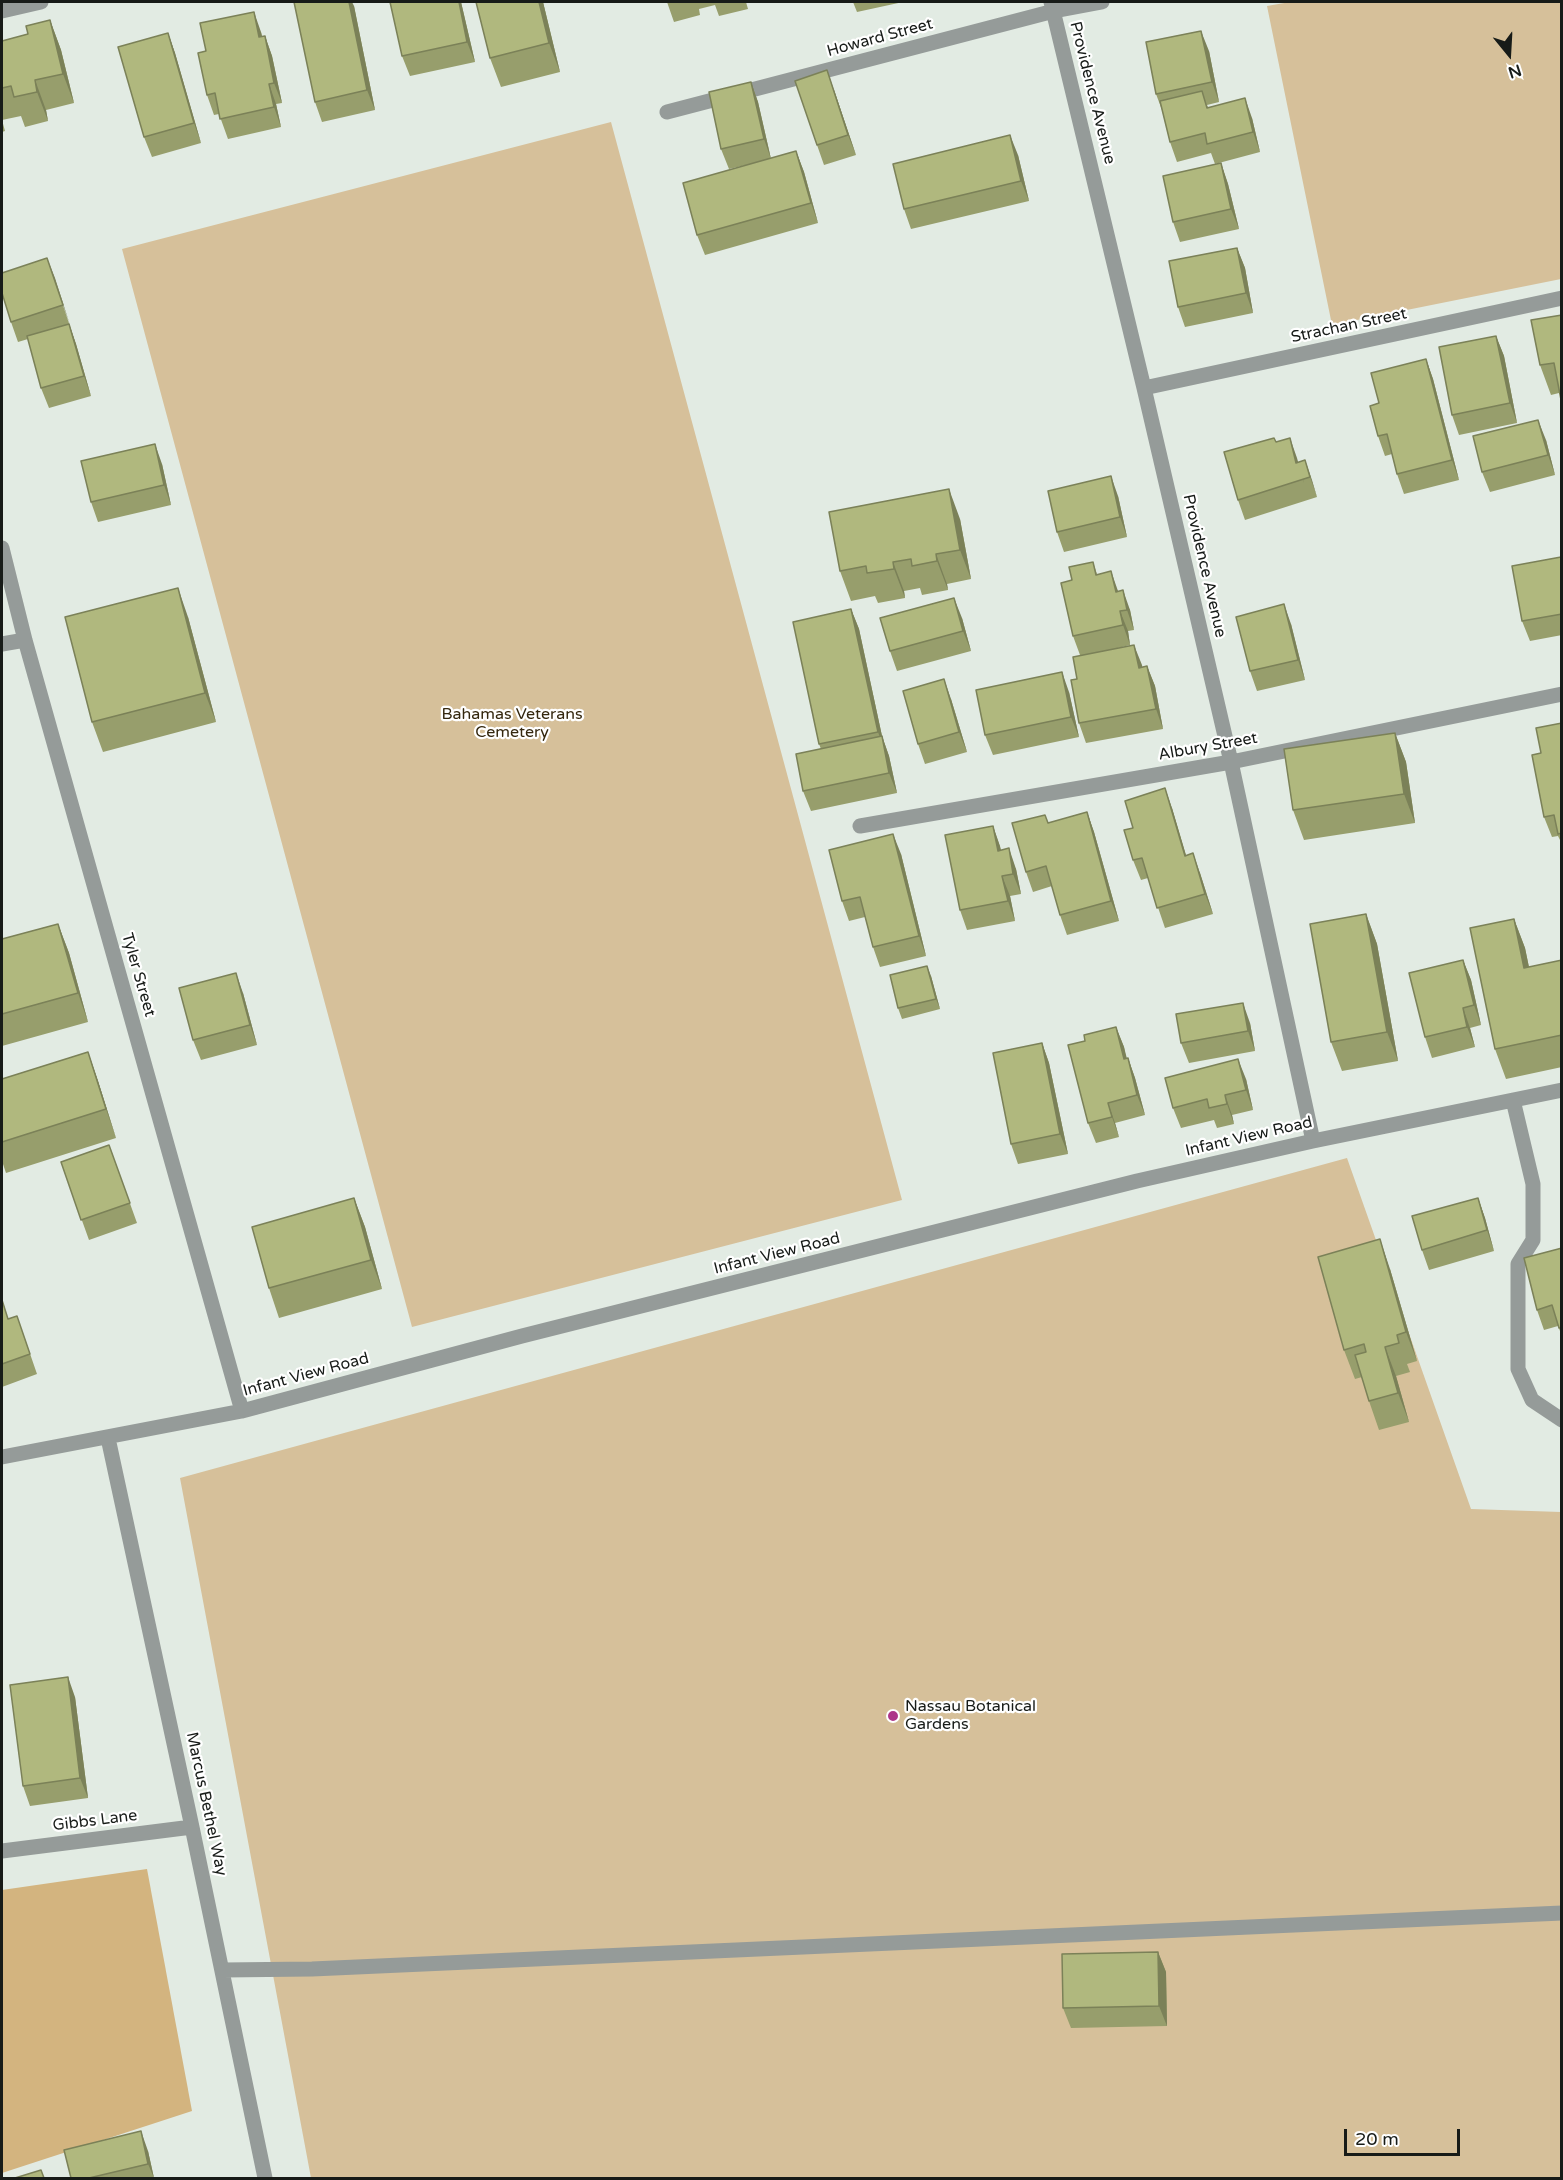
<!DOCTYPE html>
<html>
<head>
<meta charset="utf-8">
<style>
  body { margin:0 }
  #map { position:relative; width:1563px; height:2180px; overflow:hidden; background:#e2ebe3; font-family:"Varela Round",sans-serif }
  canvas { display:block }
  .frame { position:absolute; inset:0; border:3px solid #171b18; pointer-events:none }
  .north { position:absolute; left:1479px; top:24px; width:60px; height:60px; -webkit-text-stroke:4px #fff; paint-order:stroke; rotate:162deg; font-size:16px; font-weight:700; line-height:24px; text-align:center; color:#171b18 }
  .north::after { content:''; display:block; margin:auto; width:21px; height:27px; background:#171b18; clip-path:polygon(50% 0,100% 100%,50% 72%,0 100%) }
  .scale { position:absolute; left:1344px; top:2129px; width:116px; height:27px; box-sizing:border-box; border:3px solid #171b18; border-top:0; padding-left:8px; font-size:18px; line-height:21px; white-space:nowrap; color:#171b18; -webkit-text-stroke:4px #fff; paint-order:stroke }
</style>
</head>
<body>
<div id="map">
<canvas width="1563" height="2180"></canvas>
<div class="frame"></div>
<div class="north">N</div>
<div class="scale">20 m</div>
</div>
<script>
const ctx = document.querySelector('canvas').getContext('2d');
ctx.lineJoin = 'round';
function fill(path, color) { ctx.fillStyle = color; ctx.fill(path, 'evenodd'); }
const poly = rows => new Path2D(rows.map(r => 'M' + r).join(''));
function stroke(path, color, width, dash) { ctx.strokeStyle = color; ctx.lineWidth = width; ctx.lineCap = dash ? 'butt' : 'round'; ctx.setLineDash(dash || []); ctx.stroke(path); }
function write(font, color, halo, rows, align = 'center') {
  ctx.font = font + ' "Varela Round",sans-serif'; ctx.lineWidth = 4.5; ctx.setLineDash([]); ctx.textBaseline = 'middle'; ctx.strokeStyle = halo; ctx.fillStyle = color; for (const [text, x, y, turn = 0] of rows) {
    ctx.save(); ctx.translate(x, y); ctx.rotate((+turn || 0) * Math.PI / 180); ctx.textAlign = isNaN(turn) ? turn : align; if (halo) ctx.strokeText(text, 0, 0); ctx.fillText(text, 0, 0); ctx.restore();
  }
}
fill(poly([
  [1290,2,1561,2,1561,279,1332,325,1267,6],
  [611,122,902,1200,412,1327,122,249],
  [1347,1158,1471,1509,1561,1512,1561,2178,311,2178,180,1478]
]), '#d6c09a');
fill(poly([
  [147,1869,192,2111,2,2173,2,1890]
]), '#d3b47f');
stroke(poly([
  [1051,2,1144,388,1231,762,1313,1141],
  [2,11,41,2],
  [667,112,1054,11,1102,2],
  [1144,388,1562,298],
  [2,548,25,640,242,1411],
  [2,644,25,640],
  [860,826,1231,762,1562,694],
  [1513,1100,1533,1184,1533,1240,1518,1264,1518,1369,1532,1400,1562,1420],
  [108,1438,192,1827,265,2178],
  [2,1457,242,1411,522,1336,1137,1181,1313,1141,1562,1090],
  [2,1851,192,1827],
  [223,1970,312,1969,1562,1913]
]), '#959b99', 15);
fill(poly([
  [461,2,475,62,410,76,402,56],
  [476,2,543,2,560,72,501,87,490,58],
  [667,2,746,2,748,9,719,16,715,5,699,9,700,15,674,22],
  [853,2,903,2,857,12],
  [354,6,375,110,322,122,315,102],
  [50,20,61,50,74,103,46,110,48,121,25,127,21,116,2,120,5,131,2,132,2,41,28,34],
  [261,32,262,36,265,36,272,56,282,103,276,104,281,127,228,139,219,114,214,115,207,95,206,51],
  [168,33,175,53,201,143,152,157,144,137],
  [1209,51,1219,102,1207,105,1208,107,1252,118,1260,152,1215,164,1211,153,1177,162,1170,142,1162,110,1156,94],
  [751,82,758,102,771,159,796,151,804,172,818,223,705,255,697,235,755,163,729,169,721,149],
  [834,90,856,155,824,165,817,145],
  [1018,155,1029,201,911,229,904,209],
  [1221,163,1228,184,1239,229,1180,242,1173,222],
  [1237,248,1245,268,1253,313,1185,327,1178,307],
  [47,258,76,344,91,396,49,408,41,388,28,339,18,342,11,322],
  [1562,315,1559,393,1551,395,1540,365],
  [1496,336,1504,356,1517,423,1459,435,1452,415],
  [1426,359,1433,379,1459,480,1404,494,1397,474,1392,454,1385,456,1378,436,1379,403],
  [1546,440,1555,475,1490,492,1482,472],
  [1276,442,1298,463,1305,460,1317,497,1245,520,1238,500],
  [162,464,171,505,98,522,91,502],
  [1118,496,1127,537,1064,552,1057,532],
  [960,519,971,579,947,584,948,590,922,595,920,588,904,591,905,598,878,603,875,596,851,601,840,571],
  [1562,559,1562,635,1530,641,1522,621],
  [1093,562,1097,574,1118,591,1130,610,1134,630,1128,631,1130,645,1114,649,1142,667,1147,666,1155,686,1163,729,1086,743,1079,723,1077,679,1080,655,1073,636,1072,580],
  [851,609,859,629,882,736,889,756,897,793,811,811,803,791,821,749,819,744],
  [188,617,216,722,103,752,92,722],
  [962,618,971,651,897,671,890,651],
  [1291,624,1305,680,1257,691,1250,671],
  [1069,692,1079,737,993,755,985,735],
  [951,699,967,752,925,764,918,744],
  [1562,723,1562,844,1558,836,1552,837,1544,817,1541,753],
  [1395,733,1406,762,1415,823,1304,840,1293,810],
  [1172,808,1186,855,1200,873,1213,914,1165,928,1148,878,1141,880,1133,860,1133,828],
  [1087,812,1094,832,1119,921,1067,935,1060,915,1052,886,1033,892,1026,872,1048,823],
  [993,826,1001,850,1016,869,1021,894,1010,896,1015,921,967,930,960,910],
  [901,854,926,956,880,967,873,947,865,917,849,921,842,901],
  [1366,914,1377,944,1398,1061,1342,1071,1331,1042],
  [1514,919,1525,948,1529,967,1562,960,1562,1067,1506,1079,1495,1049],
  [58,924,69,953,88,1022,2,1046,2,939],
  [1463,960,1471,980,1481,1025,1470,1028,1475,1047,1432,1058,1425,1037],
  [931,976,940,1009,902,1019,898,1008],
  [243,993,257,1045,201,1060,193,1040],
  [1250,1023,1255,1051,1189,1063,1181,1043],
  [1116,1027,1124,1047,1126,1058,1128,1058,1135,1078,1145,1115,1115,1123,1119,1137,1096,1143,1088,1123,1085,1041],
  [1042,1043,1049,1063,1068,1154,1018,1164,1011,1144],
  [88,1052,98,1081,116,1138,6,1173,2,1161,2,1079],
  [1246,1079,1253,1110,1232,1115,1234,1124,1217,1128,1214,1120,1181,1128,1173,1108],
  [109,1145,137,1223,89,1240,61,1162],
  [354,1198,365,1227,382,1289,279,1318,269,1288],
  [1478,1198,1485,1218,1494,1251,1429,1270,1422,1250],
  [1562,1248,1562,1336,1558,1326,1544,1330,1537,1310],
  [1390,1269,1417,1361,1407,1364,1410,1372,1396,1376,1409,1422,1379,1430,1369,1401,1362,1377,1355,1379,1344,1350],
  [2,1299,8,1319,17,1316,37,1374,2,1387],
  [75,1697,88,1798,30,1806,23,1786],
  [1158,1952,1166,1972,1167,2026,1071,2028,1063,2008],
  [148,2151,154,2178,71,2178]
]), '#979e6c');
fill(poly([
  [349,2,352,2,354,6,375,110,367,90],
  [459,2,461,2,475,62,467,42],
  [539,2,543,2,560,72,549,43],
  [254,12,261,32,266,57,259,37],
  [50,20,61,50,74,103,63,74],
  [1201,31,1209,51,1219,102,1212,82],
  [168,33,175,53,201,143,194,123],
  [265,36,272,56,282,103,274,83],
  [827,70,834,90,856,155,848,135],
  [35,80,46,110,48,121,37,92],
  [751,82,758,102,771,159,764,139],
  [269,84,276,104,281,127,274,107],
  [1245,98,1252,118,1260,152,1253,132],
  [1010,135,1018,155,1029,201,1021,181],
  [796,151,804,172,818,223,811,203],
  [1221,163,1228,184,1239,229,1231,209],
  [1237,248,1245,268,1253,313,1246,293],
  [47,258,55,278,70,325,63,305],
  [69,324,76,344,91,396,84,376],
  [1496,336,1504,356,1517,423,1510,403],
  [1426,359,1433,379,1459,480,1452,460],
  [1538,420,1546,440,1555,475,1548,455],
  [1290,438,1297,458,1304,483,1296,463],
  [155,444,162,464,171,505,164,485],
  [1305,460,1312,480,1317,497,1310,477],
  [1111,476,1118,496,1127,537,1120,517],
  [949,489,960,519,971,579,960,550],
  [936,554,947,584,948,590,937,561],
  [893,562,904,591,905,598,894,569],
  [1111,571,1118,591,1123,612,1116,592],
  [178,588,188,617,216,722,205,693],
  [1123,590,1130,610,1134,630,1127,610],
  [954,598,962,618,971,651,963,631],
  [1284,604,1291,624,1305,680,1298,660],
  [851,609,859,629,882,736,889,756,897,793,889,773,885,751,878,732],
  [1120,611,1128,631,1130,645,1123,625],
  [1134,645,1142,665,1146,688,1139,668],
  [1147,666,1155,686,1163,729,1156,709],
  [1062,672,1069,692,1079,737,1071,717],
  [944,679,951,699,967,752,959,732],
  [1395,733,1406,762,1415,823,1404,794],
  [1165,788,1172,808,1192,876,1185,856],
  [1087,812,1094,832,1119,921,1111,901],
  [993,826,1000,846,1005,871,998,851],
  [893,834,901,854,926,956,919,936],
  [1009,848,1016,869,1021,894,1013,874],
  [1193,853,1200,873,1213,914,1205,894],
  [1002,876,1010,896,1015,921,1008,901],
  [1366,914,1377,944,1398,1061,1387,1032],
  [1514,919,1525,948,1535,997,1524,968],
  [58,924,69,953,88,1022,78,993],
  [1463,960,1471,980,1481,1025,1474,1005],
  [927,966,931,976,940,1009,936,999],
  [236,973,243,993,257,1045,250,1025],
  [1243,1003,1250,1023,1255,1051,1248,1031],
  [1463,1008,1470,1028,1475,1047,1467,1027],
  [1116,1027,1124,1047,1132,1079,1124,1059],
  [1042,1043,1049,1063,1068,1154,1060,1134],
  [88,1052,98,1081,116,1138,106,1109],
  [1128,1058,1135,1078,1145,1115,1137,1095],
  [1238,1059,1246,1079,1253,1110,1246,1090],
  [1225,1095,1232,1115,1234,1124,1227,1104],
  [1108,1103,1115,1123,1119,1137,1112,1117],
  [354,1198,365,1227,382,1289,371,1260],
  [1478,1198,1485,1218,1494,1251,1487,1230],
  [1380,1239,1390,1269,1417,1361,1406,1332],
  [1385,1347,1396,1376,1409,1422,1398,1393],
  [68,1677,75,1697,88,1798,80,1778],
  [1158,1952,1166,1972,1167,2026,1159,2006],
  [141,2131,148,2151,154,2178,148,2164]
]), '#7b8158');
const building = poly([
  [294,2,349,2,367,90,315,102,294,2],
  [390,2,459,2,467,42,402,56,390,2],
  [476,2,539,2,549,43,490,58,476,2],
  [254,12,259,37,265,36,274,83,269,84,274,107,220,119,215,93,207,95,198,53,206,51,200,23,254,12],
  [50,20,63,74,35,80,37,92,14,97,11,86,2,88,2,41,28,34,26,26,50,20],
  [1201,31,1212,82,1156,94,1146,42,1201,31],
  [168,33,194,123,144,137,118,47,168,33],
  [827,70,848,135,817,145,795,81,827,70],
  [751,82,764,139,721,149,709,92,751,82],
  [1202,91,1207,108,1245,98,1253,132,1207,144,1205,133,1170,142,1160,101,1202,91],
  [1010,135,1021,181,904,209,893,164,1010,135],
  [796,151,811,203,697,235,683,183,796,151],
  [1221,163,1231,209,1173,222,1163,176,1221,163],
  [1237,248,1246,293,1178,307,1169,261,1237,248],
  [47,258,63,305,11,322,2,293,2,273,47,258],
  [1562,315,1562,405,1554,363,1540,365,1531,320,1562,315],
  [69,324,84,376,41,388,27,336,69,324],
  [1496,336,1510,403,1452,415,1439,347,1496,336],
  [1426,359,1452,460,1397,474,1387,434,1378,436,1370,406,1379,403,1371,373,1426,359],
  [1538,420,1548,455,1482,472,1473,436,1538,420],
  [1274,438,1276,442,1290,438,1296,463,1305,460,1310,477,1238,500,1224,452,1274,438],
  [155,444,164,485,91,502,81,461,155,444],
  [1111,476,1120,517,1057,532,1048,491,1111,476],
  [949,489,960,550,936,554,937,561,912,566,911,559,893,562,894,569,867,573,866,566,840,571,829,512,949,489],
  [1561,557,1562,614,1522,621,1512,566,1561,557],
  [1093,562,1096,575,1111,571,1116,592,1123,590,1127,610,1120,611,1123,625,1073,636,1061,583,1072,580,1069,567,1093,562],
  [178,588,205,693,92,722,65,617,178,588],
  [954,598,963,631,890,651,880,618,954,598],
  [1284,604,1298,660,1250,671,1236,617,1284,604],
  [851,609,878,732,819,744,793,622,851,609],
  [1134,645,1139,668,1147,666,1156,709,1079,723,1071,680,1077,679,1073,657,1134,645],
  [1062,672,1071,717,985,735,976,690,1062,672],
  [944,679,959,732,918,744,903,691,944,679],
  [1562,723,1562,833,1558,834,1554,815,1544,817,1532,755,1541,753,1536,728,1562,723],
  [1395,733,1404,794,1293,810,1284,749,1395,733],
  [882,736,889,773,803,791,796,754,882,736],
  [1165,788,1185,856,1193,853,1205,894,1157,908,1142,858,1133,860,1124,830,1133,828,1125,801,1165,788],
  [1087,812,1111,901,1060,915,1046,866,1026,872,1012,823,1045,815,1048,823,1087,812],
  [993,826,998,851,1009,848,1013,874,1002,876,1008,901,960,910,945,835,993,826],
  [893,834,919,936,873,947,860,897,842,901,829,850,893,834],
  [1366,914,1387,1032,1331,1042,1310,924,1366,914],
  [1514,919,1524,968,1562,960,1562,1035,1495,1049,1470,928,1514,919],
  [58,924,78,993,2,1014,2,939,58,924],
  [1463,960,1474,1005,1463,1008,1467,1027,1425,1037,1409,973,1463,960],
  [927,966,936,999,898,1008,890,975,927,966],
  [236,973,250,1025,193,1040,179,988,236,973],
  [1243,1003,1248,1031,1181,1043,1176,1014,1243,1003],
  [1116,1027,1124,1059,1128,1058,1137,1095,1108,1103,1112,1117,1088,1123,1068,1045,1085,1041,1084,1035,1116,1027],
  [1042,1043,1060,1134,1011,1144,993,1053,1042,1043],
  [88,1052,106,1109,2,1142,2,1079,88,1052],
  [1238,1059,1246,1090,1225,1095,1227,1104,1209,1108,1207,1099,1173,1108,1165,1078,1238,1059],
  [109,1145,130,1203,81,1220,61,1162,109,1145],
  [354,1198,371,1260,269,1288,252,1227,354,1198],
  [1478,1198,1487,1230,1422,1250,1412,1216,1478,1198],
  [1380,1239,1406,1332,1397,1335,1399,1343,1385,1347,1398,1393,1369,1401,1355,1355,1366,1352,1364,1344,1344,1350,1318,1257,1380,1239],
  [1562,1248,1562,1327,1559,1328,1552,1305,1537,1310,1524,1258,1562,1248],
  [2,1300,8,1319,17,1316,30,1354,2,1364,2,1300],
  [68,1677,80,1778,23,1786,10,1685,68,1677],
  [1158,1952,1159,2006,1063,2008,1062,1954,1158,1952],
  [141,2131,148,2164,89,2178,71,2178,64,2150,141,2131],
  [41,2170,44,2178,15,2178,41,2170]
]);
fill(building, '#b0b87e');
stroke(building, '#7b8158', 1.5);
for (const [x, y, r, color] of [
  [893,1716,6,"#ad3589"]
]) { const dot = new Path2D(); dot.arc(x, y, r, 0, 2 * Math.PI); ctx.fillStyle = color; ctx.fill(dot); stroke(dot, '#fff', 2); }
write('16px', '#171b18', '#fff', [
  ["Howard Street",880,38,-15],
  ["Providence Avenue",1092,93,76],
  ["Strachan Street",1349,326,-12],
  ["Providence Avenue",1204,566,77],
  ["Albury Street",1208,747,-10],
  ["Tyler Street",138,975,74],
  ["Infant View Road",1249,1137,-13],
  ["Infant View Road",777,1254,-14],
  ["Infant View Road",306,1375,-15],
  ["Marcus Bethel Way",206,1804,78],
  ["Gibbs Lane",95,1821,-7]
]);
write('16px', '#34270e', '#fff', [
  ["Bahamas Veterans",512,715],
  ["Cemetery",512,733]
]);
write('16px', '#171b18', '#fff', [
  ["Nassau Botanical",905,1707],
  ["Gardens",905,1725]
], 'left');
</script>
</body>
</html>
